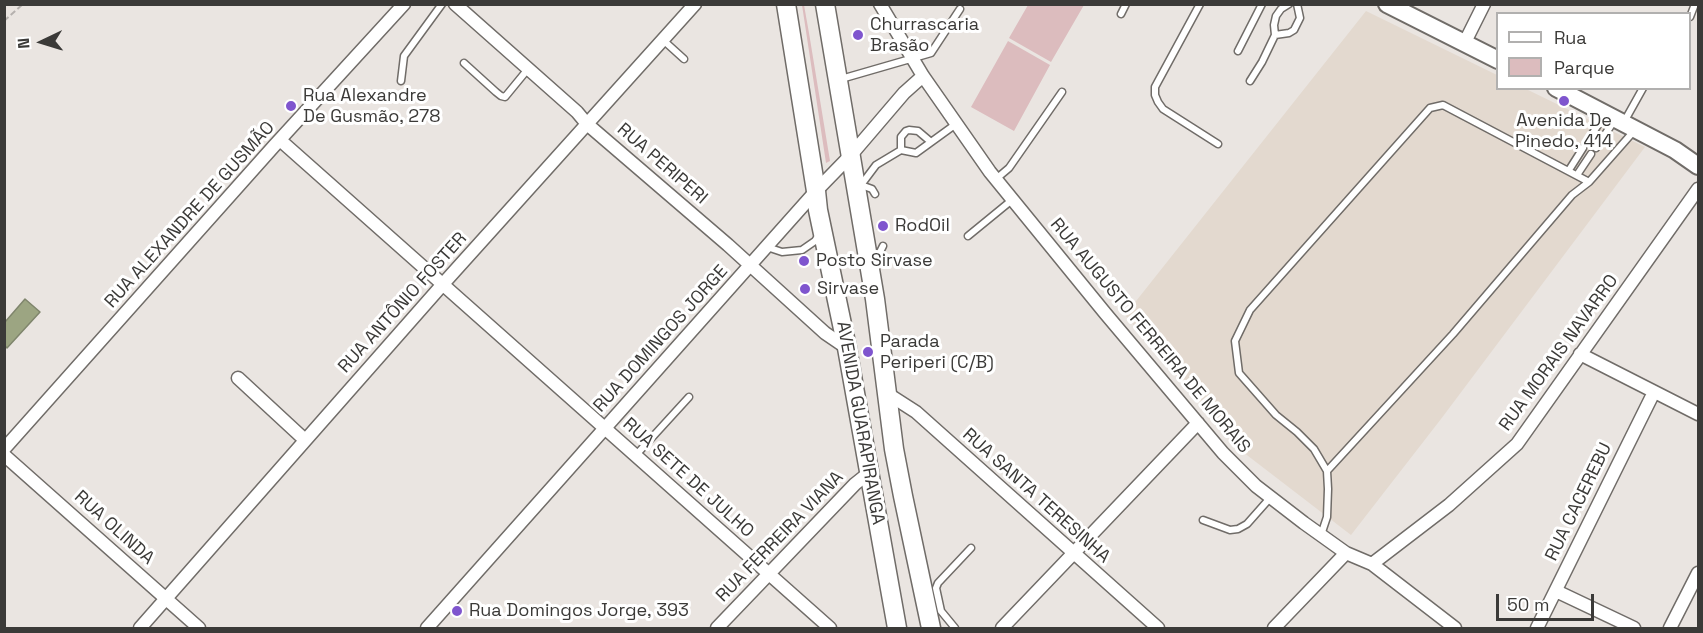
<!DOCTYPE html>
<html>
<head>
<meta charset="utf-8">
<style>
  body { margin:0 }
  #map { position:relative; width:1703px; height:633px; overflow:hidden; background:#eae5e1; font-family:"Space Grotesk",sans-serif }
  canvas { display:block }
  .frame { position:absolute; inset:0; border:6px solid #3b3a38; pointer-events:none }
  .legend { position:absolute; left:1496px; top:12px; width:195px; height:78px; box-sizing:border-box; background:#fff; border:2px solid #b1b0af; margin:0; padding:8px 10px; list-style:none; font-size:18px; color:#3b3a38 }
  .legend li { display:flex; align-items:center; gap:12px; height:30px }
  .legend b { width:30px; border:2px solid #b1b0af }
  .north { position:absolute; left:12px; top:12px; width:60px; height:60px; -webkit-text-stroke:4px #fff; paint-order:stroke; rotate:266deg; font-size:16px; font-weight:700; line-height:24px; text-align:center; color:#3b3a38 }
  .north::after { content:''; display:block; margin:auto; width:21px; height:27px; background:#3b3a38; clip-path:polygon(50% 0,100% 100%,50% 72%,0 100%) }
  .scale { position:absolute; left:1496px; top:594px; width:98px; height:27px; box-sizing:border-box; border:3px solid #3b3a38; border-top:0; padding-left:8px; font-size:18px; line-height:21px; white-space:nowrap; color:#3b3a38; -webkit-text-stroke:4px #fff; paint-order:stroke }
</style>
</head>
<body>
<div id="map">
<canvas width="1703" height="633"></canvas>
<div class="frame"></div>
<ul class="legend">
<li><b style="height:8px;background:#fff"></b>Rua</li>
<li><b style="height:16px;background:#dcbcbe"></b>Parque</li>
</ul>
<div class="north">N</div>
<div class="scale">50 m</div>
</div>
<script>
const ctx = document.querySelector('canvas').getContext('2d');
ctx.lineJoin = 'round';
function fill(path, color) { ctx.fillStyle = color; ctx.fill(path, 'evenodd'); }
const poly = rows => new Path2D(rows.map(r => 'M' + r).join(''));
function stroke(path, color, width, dash) { ctx.strokeStyle = color; ctx.lineWidth = width; ctx.lineCap = dash ? 'butt' : 'round'; ctx.setLineDash(dash || []); ctx.stroke(path); }
function write(font, color, halo, rows, align = 'center') {
  ctx.font = font + ' "Space Grotesk",sans-serif'; ctx.lineWidth = 6; ctx.setLineDash([]); ctx.textBaseline = 'middle'; ctx.strokeStyle = halo; ctx.fillStyle = color; for (const [text, x, y, turn = 0] of rows) {
    ctx.save(); ctx.translate(x, y); ctx.rotate((+turn || 0) * Math.PI / 180); ctx.textAlign = isNaN(turn) ? turn : align; if (halo) ctx.strokeText(text, 0, 0); ctx.fillText(text, 0, 0); ctx.restore();
  }
}
fill(poly([
  [1366,11,1497,75,1498,88,1526,89,1645,147,1441,419,1351,535,1239,449,1125,315]
]), '#e3d9cf');
fill(poly([
  [802,5,804,5,809,33,830,161,826,163],
  [1028,5,1084,5,1051,62,1009,38],
  [1008,41,1050,65,1014,131,971,107]
]), '#dcbcbe');
const water = poly([
  [25,299,40,312,7,348,5,346,5,322,25,299]
]);
fill(water, '#9ca582');
stroke(water, '#7f856c', 1.5);
const lane = poly([
  [1200,4,1155,87,1155,95,1158,102,1163,109,1218,144],
  [1121,14,1126,4],
  [1690,17,1695,4],
  [1275,35,1289,33,1294,30,1300,18,1297,4],
  [663,40,684,59],
  [1238,51,1262,4],
  [464,63,496,92,501,96,505,97,528,69],
  [841,79,931,53,960,9],
  [401,81,404,56,442,4],
  [1250,81,1262,62,1275,35,1274,25,1276,16,1281,9,1289,4],
  [1624,122,1643,88],
  [1587,142,1605,114],
  [1596,148,1614,121],
  [901,150,901,137,906,131,909,130,918,131,931,142],
  [1569,170,1583,148],
  [1577,175,1591,154],
  [996,179,1009,168,1062,92],
  [858,184,872,189,875,194],
  [861,185,876,165,901,150,916,153,956,124],
  [968,236,1012,200],
  [767,247,782,252,802,250,815,241,819,235],
  [872,257,879,254,883,246],
  [636,455,689,397],
  [1327,471,1453,334,1572,195,1589,182,1634,131],
  [1203,520,1230,530,1238,529,1247,524,1270,498],
  [1321,535,1327,517,1328,489,1327,471,1314,449,1297,432,1276,415,1239,373,1235,341,1250,310,1430,108,1443,105,1589,182],
  [955,628,941,611,936,588,938,583,971,548]
]);
const street = poly([
  [455,4,577,112,587,124,728,245,825,333,847,348],
  [880,4,923,76,990,172,1105,313,1223,453,1256,486,1304,523,1346,553,1372,564,1455,628],
  [1464,44,1484,4],
  [280,140,830,628],
  [1580,354,1698,414],
  [238,378,305,440],
  [888,394,916,412,1158,628],
  [4,449,274,146,404,4],
  [4,455,199,628],
  [1372,564,1449,505,1517,444,1698,189],
  [1556,591,1634,628],
  [140,628,443,284,695,4],
  [427,628,816,191,851,155,904,93,923,76],
  [717,628,855,484,870,472],
  [1002,628,1198,423],
  [1274,628,1346,553],
  [1537,628,1654,392],
  [1670,628,1698,573]
]);
const secondary = poly([
  [1387,4,1498,60],
  [1556,88,1675,150,1698,166]
]);
const primary = poly([
  [786,4,816,191,818,210,847,348,897,628],
  [825,4,875,299,894,449,903,496,931,628]
]);
stroke(lane, '#706c68', 9);
stroke(street, '#706c68', 15);
stroke(secondary, '#706c68', 20);
stroke(primary, '#706c68', 21);
stroke(poly([
  [4,21,23,4]
]), '#b5b1ae', 2, [6, 3]);
stroke(lane, '#fff', 6);
stroke(street, '#fff', 12);
stroke(secondary, '#fff', 16);
stroke(primary, '#fff', 18);
for (const [x, y, r, color] of [
  [858,35,6,"#7f55ce"],
  [1564,101,6,"#7f55ce"],
  [291,106,6,"#7f55ce"],
  [883,226,6,"#7f55ce"],
  [804,261,6,"#7f55ce"],
  [805,289,6,"#7f55ce"],
  [868,352,6,"#7f55ce"],
  [457,611,6,"#7f55ce"]
]) { const dot = new Path2D(); dot.arc(x, y, r, 0, 2 * Math.PI); ctx.fillStyle = color; ctx.fill(dot); stroke(dot, '#fff', 2); }
write('18px', '#3b3a38', '#fff', [
  ["Churrascaria",870,25],
  ["Brasão",870,46],
  ["Rua Alexandre",303,96],
  ["De Gusmão, 278",303,117],
  ["Avenida De",1564,121,"center"],
  ["Pinedo, 414",1564,142,"center"],
  ["RodOil",895,226],
  ["Posto Sirvase",816,261],
  ["Sirvase",817,289],
  ["Parada",880,342],
  ["Periperi (C/B)",880,363],
  ["Rua Domingos Jorge, 393",469,611]
], 'left');
write('18px', '#3b3a38', '#fff', [
  ["RUA PERIPERI",662,164,41],
  ["RUA ALEXANDRE DE GUSMÃO",190,215,-48],
  ["RUA ANTÔNIO FOSTER",403,303,-48],
  ["RUA AUGUSTO FERREIRA DE MORAIS",1150,336,50],
  ["RUA DOMINGOS JORGE",661,339,-48],
  ["RUA MORAIS NAVARRO",1559,353,-54],
  ["AVENIDA GUARAPIRANGA",860,423,80],
  ["RUA SETE DE JULHO",688,478,42],
  ["RUA SANTA TERESINHA",1036,496,42],
  ["RUA CACEREBU",1579,502,-64],
  ["RUA OLINDA",114,528,42],
  ["RUA FERREIRA VIANA",780,537,-46]
]);
</script>
</body>
</html>
